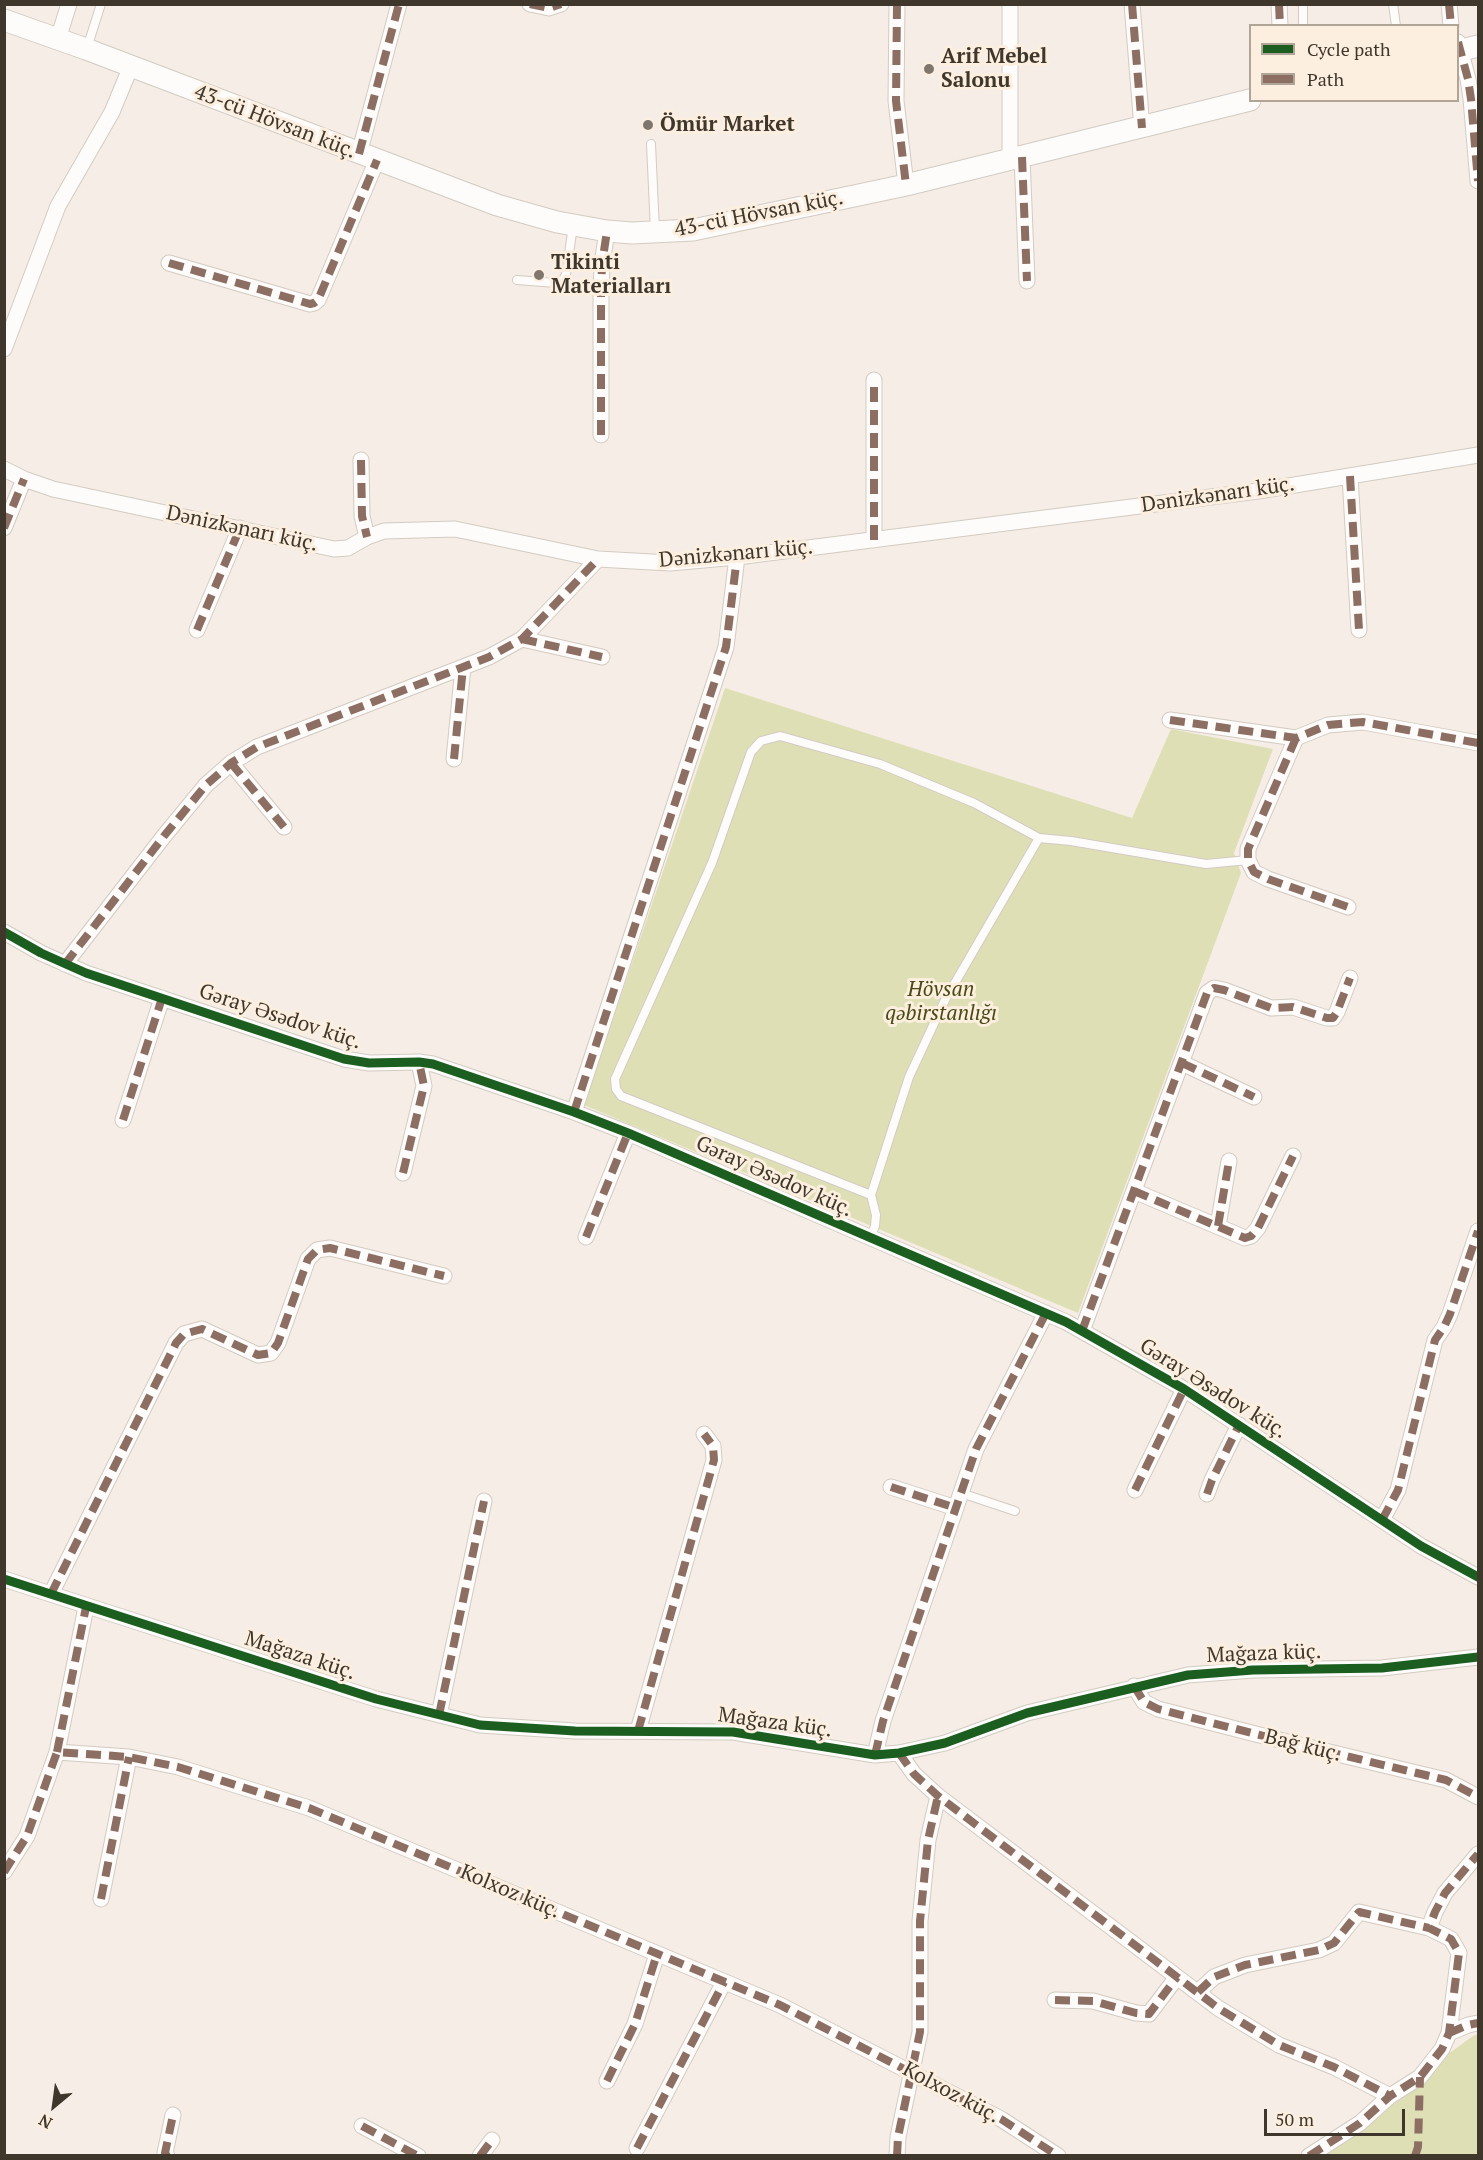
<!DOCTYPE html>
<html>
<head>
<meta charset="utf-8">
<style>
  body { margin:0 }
  #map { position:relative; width:1483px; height:2160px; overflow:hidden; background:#f6eee6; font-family:"PT Serif",serif }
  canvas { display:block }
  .frame { position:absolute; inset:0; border:6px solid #3f372c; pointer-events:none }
  .legend { position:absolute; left:1249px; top:24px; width:210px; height:78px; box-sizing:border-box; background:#fdefdf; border:2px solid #b1a597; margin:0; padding:8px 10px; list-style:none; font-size:18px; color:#3f372c }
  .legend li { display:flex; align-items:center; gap:12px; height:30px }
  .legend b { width:30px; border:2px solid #b1a597 }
  .north { position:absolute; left:24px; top:2076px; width:60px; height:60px; -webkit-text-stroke:4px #fdefdf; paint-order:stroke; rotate:209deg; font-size:16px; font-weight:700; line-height:24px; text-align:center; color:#3f372c }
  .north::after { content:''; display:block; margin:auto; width:21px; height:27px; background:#3f372c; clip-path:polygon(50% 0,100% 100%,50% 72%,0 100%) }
  .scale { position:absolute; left:1264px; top:2109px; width:141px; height:27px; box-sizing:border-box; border:3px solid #3f372c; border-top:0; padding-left:8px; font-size:18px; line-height:21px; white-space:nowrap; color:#3f372c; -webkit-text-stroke:4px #fdefdf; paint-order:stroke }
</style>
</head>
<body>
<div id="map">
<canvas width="1483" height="2160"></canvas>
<div class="frame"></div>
<ul class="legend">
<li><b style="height:8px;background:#1b5e20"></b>Cycle path</li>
<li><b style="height:8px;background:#8d6e63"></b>Path</li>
</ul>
<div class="north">N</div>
<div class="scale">50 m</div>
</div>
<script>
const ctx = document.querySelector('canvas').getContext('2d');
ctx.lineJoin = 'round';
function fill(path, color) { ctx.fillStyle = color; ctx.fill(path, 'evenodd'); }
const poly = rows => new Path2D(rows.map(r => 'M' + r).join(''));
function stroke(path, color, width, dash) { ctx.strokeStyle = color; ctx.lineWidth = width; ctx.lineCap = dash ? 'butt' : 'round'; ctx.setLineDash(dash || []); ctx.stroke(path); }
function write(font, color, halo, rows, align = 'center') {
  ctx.font = font + ' "PT Serif",serif'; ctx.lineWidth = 6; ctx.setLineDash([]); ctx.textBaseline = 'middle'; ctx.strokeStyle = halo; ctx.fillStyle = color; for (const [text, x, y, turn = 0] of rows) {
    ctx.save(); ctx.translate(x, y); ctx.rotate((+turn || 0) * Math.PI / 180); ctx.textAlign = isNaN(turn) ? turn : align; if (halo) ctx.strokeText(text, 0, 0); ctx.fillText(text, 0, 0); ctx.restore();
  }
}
fill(poly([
  [725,688,1132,818,1171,729,1273,749,1234,853,1241,873,1078,1313,584,1105],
  [1478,2034,1478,2155,1323,2156,1428,2079,1448,2054,1473,2036]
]), '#dfdfb6');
const lane = poly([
  [1303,4,1303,26],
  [1393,4,1396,26],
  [87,48,101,4],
  [651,144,655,231],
  [517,280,556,283,563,280,566,274,573,226],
  [871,1195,621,1096,616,1089,615,1079,712,863,751,752,761,741,780,736,880,764,974,803,1039,838,1071,841,1206,864,1248,860],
  [870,1238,875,1226,876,1215,871,1195,909,1077,945,1000,1039,838],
  [961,1493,1015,1511]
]);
const street = poly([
  [530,4,549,8,561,4],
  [897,4,896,101,906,185],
  [1010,4,1010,160],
  [1132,4,1142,128],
  [1279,4,1280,26],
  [1449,4,1451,26],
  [58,39,69,4],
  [1458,42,1468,79,1471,99,1478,181],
  [359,154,399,4],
  [1022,157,1027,281],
  [169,263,310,304,314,303,318,300,377,160],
  [4,349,58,206,112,112,131,66],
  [601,435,601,294,602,264,607,231],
  [361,460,362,516,367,537],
  [4,469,24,479,53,489,334,549,348,548,367,537,384,531,455,529,598,559,670,563,737,557,1258,491,1478,455],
  [1350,476,1359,630],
  [4,528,24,479],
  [874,540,874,380],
  [197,630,240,528],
  [522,639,602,657],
  [1170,720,1296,738,1328,725,1363,722,1478,743],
  [1296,738,1248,849,1248,860,1254,872,1268,879,1348,907],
  [454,759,463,667],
  [231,763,284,827],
  [4,932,41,953,86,973,344,1059,369,1063,419,1062,433,1064,574,1112,628,1133,1066,1322,1184,1389,1421,1546,1478,1577],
  [65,964,164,836,206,785,231,763,257,747,489,657,522,639,598,559],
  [1182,1063,1254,1097],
  [574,1112,726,647,737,557],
  [123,1120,162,998],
  [403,1173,424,1086,419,1062],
  [1134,1191,1245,1238,1251,1236,1258,1228,1293,1156],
  [1218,1226,1229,1161],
  [586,1237,628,1133],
  [1082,1331,1207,993,1214,988,1224,990,1271,1008,1293,1007,1327,1018,1333,1018,1337,1012,1350,978],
  [891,1487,956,1508],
  [1135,1490,1184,1389],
  [1207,1494,1212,1480,1239,1425],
  [1382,1520,1398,1490,1435,1340,1444,1327,1450,1314,1478,1231],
  [4,1579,376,1699,480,1725,575,1731,733,1732,875,1755,899,1753,945,1743,1027,1713,1188,1675,1253,1670,1382,1668,1478,1657],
  [51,1594,176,1343,184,1334,202,1329,258,1355,271,1353,278,1343,308,1259,317,1250,330,1248,444,1276],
  [1134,1686,1144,1702,1158,1709,1275,1739,1446,1780,1478,1797],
  [439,1715,484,1501],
  [638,1731,714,1460,713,1446,704,1434],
  [57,1752,86,1607],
  [899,1753,914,1774,938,1796,1218,2008,1279,2045,1334,2067,1390,2096],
  [875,1755,883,1721,976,1449,1046,1313],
  [4,1872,27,1836,57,1752,129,1757,178,1767,309,1808,780,2005,1001,2119,1058,2156],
  [101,1899,129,1757],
  [1198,1992,1214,1977,1245,1965,1319,1950,1334,1943,1359,1912,1429,1928],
  [1055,2000,1093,2001,1136,2013,1149,2014,1177,1977],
  [1449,2033,1468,2025,1478,2023],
  [607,2081,635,2024,657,1954],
  [362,2126,418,2156],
  [637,2148,724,1982],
  [167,2156,165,2153,173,2115],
  [480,2156,492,2140],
  [897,2156,898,2137,920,2032,920,1921,928,1840,938,1796],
  [1309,2156,1360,2123,1390,2096,1420,2077,1442,2049,1449,2033,1459,1953,1451,1939,1429,1928,1435,1912,1445,1893,1478,1854]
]);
const secondary = poly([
  [4,20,86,49,497,205,557,222,607,231,632,233,693,230,906,185,1250,100],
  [1458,51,1478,46]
]);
stroke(lane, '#d2cbc2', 10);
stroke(street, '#d2cbc2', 17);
stroke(secondary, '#d2cbc2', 23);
stroke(lane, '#fefcfb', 8);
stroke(street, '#fefcfb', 15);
stroke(secondary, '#fefcfb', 21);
stroke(poly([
  [530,4,549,8,561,4],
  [897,4,896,101,906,185],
  [1132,4,1142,128],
  [1279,4,1280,26],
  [1449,4,1451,26],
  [1458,42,1468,79,1471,99,1478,181],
  [359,154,399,4],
  [1022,157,1027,281],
  [169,263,310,304,314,303,318,300,377,160],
  [601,435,601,294,602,264,607,231],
  [361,460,362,516,367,537],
  [1350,476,1359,630],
  [4,528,24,479],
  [874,540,874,380],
  [197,630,240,528],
  [522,639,602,657],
  [1170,720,1296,738,1328,725,1363,722,1478,743],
  [1296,738,1248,849,1248,860,1254,872,1268,879,1348,907],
  [454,759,463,667],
  [231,763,284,827],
  [65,964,164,836,206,785,231,763,257,747,489,657,522,639,598,559],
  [1182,1063,1254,1097],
  [574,1112,726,647,737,557],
  [123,1120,162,998],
  [403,1173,424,1086,419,1062],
  [1134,1191,1245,1238,1251,1236,1258,1228,1293,1156],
  [1218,1226,1229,1161],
  [586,1237,628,1133],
  [1082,1331,1207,993,1214,988,1224,990,1271,1008,1293,1007,1327,1018,1333,1018,1337,1012,1350,978],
  [891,1487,956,1508],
  [1135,1490,1184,1389],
  [1207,1494,1212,1480,1239,1425],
  [1382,1520,1398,1490,1435,1340,1444,1327,1450,1314,1478,1231],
  [51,1594,176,1343,184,1334,202,1329,258,1355,271,1353,278,1343,308,1259,317,1250,330,1248,444,1276],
  [1134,1686,1144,1702,1158,1709,1275,1739,1446,1780,1478,1797],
  [439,1715,484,1501],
  [638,1731,714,1460,713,1446,704,1434],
  [57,1752,86,1607],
  [899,1753,914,1774,938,1796,1218,2008,1279,2045,1334,2067,1390,2096],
  [875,1755,883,1721,976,1449,1046,1313],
  [4,1872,27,1836,57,1752,129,1757,178,1767,309,1808,780,2005,1001,2119,1058,2156],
  [101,1899,129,1757],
  [1198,1992,1214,1977,1245,1965,1319,1950,1334,1943,1359,1912,1429,1928],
  [1055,2000,1093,2001,1136,2013,1149,2014,1177,1977],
  [1449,2033,1468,2025,1478,2023],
  [607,2081,635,2024,657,1954],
  [362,2126,418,2156],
  [637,2148,724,1982],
  [167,2156,165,2153,173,2115],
  [480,2156,492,2140],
  [897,2156,898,2137,920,2032,920,1921,928,1840,938,1796],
  [1309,2156,1360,2123,1390,2096,1420,2077,1442,2049,1449,2033,1459,1953,1451,1939,1429,1928,1435,1912,1445,1893,1478,1854],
  [1415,2156,1418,2147,1420,2077]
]), '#8d6e63', 8, [15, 8]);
stroke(poly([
  [4,932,41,953,86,973,344,1059,369,1063,419,1062,433,1064,574,1112,628,1133,1066,1322,1184,1389,1421,1546,1478,1577],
  [4,1579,376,1699,480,1725,575,1731,733,1732,875,1755,899,1753,945,1743,1027,1713,1188,1675,1253,1670,1382,1668,1478,1657]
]), '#1b5e20', 9);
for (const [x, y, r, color] of [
  [929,69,6,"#7f776d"],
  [648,125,6,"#7f776d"],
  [539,275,6,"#7f776d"]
]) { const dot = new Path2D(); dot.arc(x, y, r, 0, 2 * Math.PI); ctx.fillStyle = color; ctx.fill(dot); stroke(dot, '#fdefdf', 2); }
write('bold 21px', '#3f372c', '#fdefdf', [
  ["Arif Mebel",941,57],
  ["Salonu",941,81],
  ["Ömür Market",660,125],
  ["Tikinti",551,263],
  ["Materialları",551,287]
], 'left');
write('21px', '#3f372c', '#fdefdf', [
  ["43-cü Hövsan küç.",275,122,21],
  ["43-cü Hövsan küç.",759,214,-11],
  ["Dənizkənarı küç.",1218,495,-8],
  ["Dənizkənarı küç.",242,529,12],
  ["Dənizkənarı küç.",736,554,-5],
  ["Gəray Əsədov küç.",280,1017,18],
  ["Gəray Əsədov küç.",774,1177,24],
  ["Gəray Əsədov küç.",1213,1389,32],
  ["Mağaza küç.",1264,1654,-2],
  ["Mağaza küç.",300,1656,18],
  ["Mağaza küç.",775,1723,8],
  ["Bağ küç.",1303,1746,14],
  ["Kolxoz küç.",510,1892,23],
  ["Kolxoz küç.",951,2093,28]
]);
write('italic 21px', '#494b14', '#fdefdf', [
  ["Hövsan",941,990],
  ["qəbirstanlığı",941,1014]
]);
</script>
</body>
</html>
